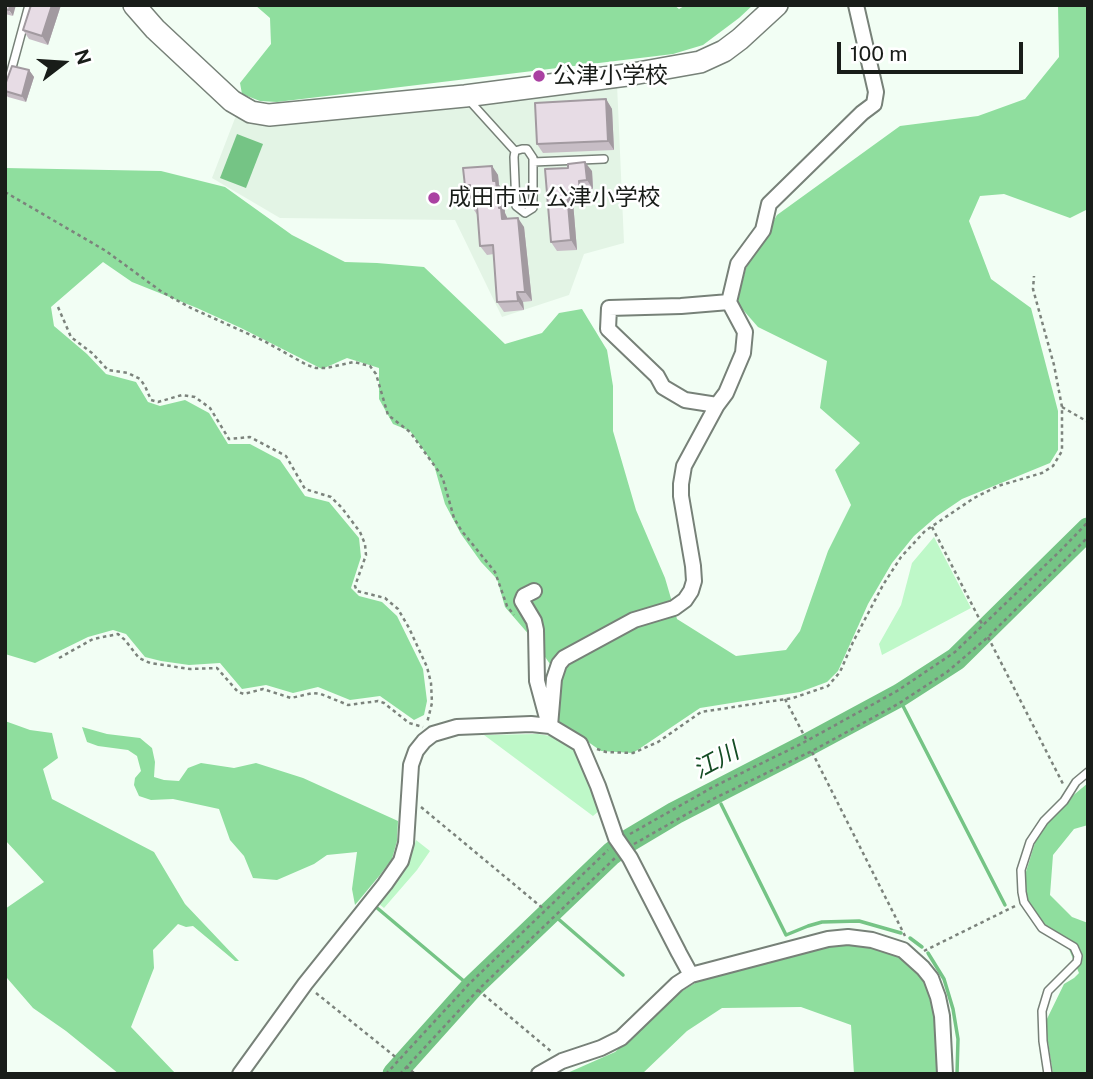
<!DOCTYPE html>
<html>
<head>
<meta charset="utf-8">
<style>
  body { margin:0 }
  #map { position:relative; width:1093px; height:1079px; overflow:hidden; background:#f2fef4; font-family:"Public Sans",sans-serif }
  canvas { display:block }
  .frame { position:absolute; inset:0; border:7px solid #191d19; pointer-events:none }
  .north { position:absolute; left:28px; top:28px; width:70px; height:70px; -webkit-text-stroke:5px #fff; paint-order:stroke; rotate:73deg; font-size:19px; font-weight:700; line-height:28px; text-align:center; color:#191d19 }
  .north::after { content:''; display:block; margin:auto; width:24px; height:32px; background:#191d19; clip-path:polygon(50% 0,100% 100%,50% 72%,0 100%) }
  .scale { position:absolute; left:837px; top:42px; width:186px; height:32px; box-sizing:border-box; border:4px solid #191d19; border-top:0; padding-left:9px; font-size:21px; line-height:24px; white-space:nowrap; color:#191d19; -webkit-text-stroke:5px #fff; paint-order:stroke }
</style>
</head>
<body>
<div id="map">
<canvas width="1093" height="1079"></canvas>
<div class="frame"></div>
<div class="north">N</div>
<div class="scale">100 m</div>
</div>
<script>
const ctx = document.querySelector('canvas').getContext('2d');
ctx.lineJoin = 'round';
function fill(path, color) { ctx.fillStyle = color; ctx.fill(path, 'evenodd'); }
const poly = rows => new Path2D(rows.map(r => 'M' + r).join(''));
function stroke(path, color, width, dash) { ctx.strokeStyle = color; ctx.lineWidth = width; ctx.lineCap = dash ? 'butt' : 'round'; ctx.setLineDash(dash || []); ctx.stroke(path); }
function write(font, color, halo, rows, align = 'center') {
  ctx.font = font + ' "Public Sans","Noto Sans JP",sans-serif'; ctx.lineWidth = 5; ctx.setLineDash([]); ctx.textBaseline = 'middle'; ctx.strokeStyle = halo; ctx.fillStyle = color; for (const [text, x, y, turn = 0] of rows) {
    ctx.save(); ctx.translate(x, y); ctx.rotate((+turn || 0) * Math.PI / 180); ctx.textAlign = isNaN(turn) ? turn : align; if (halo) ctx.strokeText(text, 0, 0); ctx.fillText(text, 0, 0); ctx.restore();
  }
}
fill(poly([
  [617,84,624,243,584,254,569,295,502,317,455,220,280,218,212,178,237,113]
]), '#e3f4e5');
fill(poly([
  [934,537,971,608,882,655,879,644,901,605,912,563],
  [538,734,550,736,561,740,573,748,592,788,600,810,593,816,484,735],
  [416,840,430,851,417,870,384,908,379,904,407,868]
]), '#bef8c8');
fill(poly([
  [255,5,674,5,679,9,686,5,753,5,739,18,703,45,673,54,277,102,260,101,242,94,240,83,271,44,270,18],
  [1058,5,1088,5,1088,209,1070,218,1004,194,980,196,969,221,991,279,1031,308,1058,411,1058,450,1050,463,962,499,937,516,914,536,892,563,868,604,838,671,827,682,800,692,700,708,633,753,601,751,547,713,540,693,550,664,531,637,505,607,497,579,481,562,461,534,445,504,434,465,410,431,393,424,379,399,379,368,347,358,322,369,241,328,197,308,132,282,103,262,51,307,54,326,87,354,106,374,136,382,148,402,160,406,185,400,209,413,228,444,250,444,280,460,305,496,329,502,359,538,361,557,351,588,359,596,382,602,397,616,423,669,427,701,424,715,414,720,380,696,350,700,318,687,293,693,266,685,242,689,220,663,189,665,161,661,145,657,126,634,113,630,88,637,35,663,5,654,5,168,161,171,225,187,292,235,345,262,377,263,424,267,505,344,542,333,559,313,582,309,607,350,613,386,613,431,636,510,665,578,677,619,736,656,786,650,800,631,828,551,851,505,835,470,860,443,820,408,827,361,758,327,737,303,746,268,777,215,900,126,978,116,1025,99,1059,57],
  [5,721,30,730,52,733,58,758,43,769,52,799,154,852,185,904,239,961,235,961,193,926,186,927,178,924,153,950,154,968,131,1027,176,1074,119,1074,66,1031,33,1008,7,978,5,962,5,909,44,882,5,840],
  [82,727,107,734,140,738,152,748,155,762,154,777,164,780,179,781,188,768,201,763,234,768,256,763,303,778,398,821,397,841,392,859,380,875,355,905,352,889,357,852,327,855,314,864,277,880,253,878,244,856,230,840,219,809,173,799,151,800,139,796,134,785,135,778,141,771,137,756,128,750,98,746,87,742],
  [1088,783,1088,825,1074,829,1053,855,1050,895,1072,917,1088,923,1088,1074,1053,1074,1045,1023,1064,984,1074,978,1079,973,1068,947,1044,926,1027,902,1024,894,1025,875,1037,836,1058,808],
  [847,943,892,950,920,972,928,987,936,1015,939,1074,854,1074,851,1025,801,1007,722,1008,687,1031,642,1074,565,1074,615,1052,679,993,700,980,824,945]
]), '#8fde9e');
fill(poly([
  [237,134,263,144,246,188,220,178]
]), '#75c485');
stroke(poly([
  [898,696,899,698],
  [903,706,1005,905],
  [715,792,716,794],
  [721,804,786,935,808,926,822,922,859,921,901,933],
  [376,907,465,982],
  [551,912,552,913],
  [556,917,623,975],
  [910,938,922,947],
  [928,953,944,979,953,1009,958,1039,957,1074],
  [470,986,472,987]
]), '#75c485', 3.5);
stroke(poly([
  [394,1074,472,987,611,854,628,841,675,813,809,744,900,695,956,659,1088,529]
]), '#75c485', 23);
const lane = poly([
  [10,75,29,5],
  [467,98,515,151,514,157,516,206,525,213,533,208,533,158,527,149,522,149,515,151],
  [533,162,604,159],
  [1048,1074,1043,1041,1042,1011,1048,991,1077,962,1078,956,1074,947,1042,928,1024,902,1022,892,1021,870,1030,842,1044,821,1064,801,1076,782,1088,772]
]);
const street = poly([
  [717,405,685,400,663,387,657,376,608,329,609,308,681,306,729,302],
  [534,591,524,596,522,601,534,621,536,630,537,681,547,718],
  [550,726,554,679,559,664,564,658,634,620,674,608,685,600,691,591,694,581,693,566,681,496,681,484,684,466,717,405,726,393,743,353,745,332,729,302,738,264,763,230,769,204,862,113,874,104,876,92,856,5],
  [240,1074,305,984,385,884,401,861,406,843,411,765,416,751,424,741,433,734,457,727,531,724,550,726,580,744,598,786,616,838,630,858,679,953,691,975],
  [539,1074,562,1061,601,1048,621,1038,677,984,691,975,828,939,848,937,872,940,903,950,923,968,931,978,938,997,942,1016,945,1074]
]);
const secondary = poly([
  [134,5,155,29,232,101,251,112,269,115,465,96,627,75,700,62,724,51,740,39,777,5]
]);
stroke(lane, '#778178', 10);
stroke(street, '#778178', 18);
stroke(secondary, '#778178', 24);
stroke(poly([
  [5,192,106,251,162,292,191,308,264,341,307,365,316,368,326,368,354,362,370,366,376,374,388,415,410,432,439,472,443,479,454,518,461,530,495,572,507,606,514,615],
  [58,307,71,337,92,353,108,370,128,373,140,379,145,386,151,400,158,402,182,395,195,397,210,408,229,439,250,437,286,456,305,489,331,497,342,508,360,532,365,544,366,555,355,586,357,591,385,598,398,609,409,628,427,667,431,683,432,703,427,723],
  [1062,407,1088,422],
  [932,527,983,626],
  [988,637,1063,784],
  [59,658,93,639,118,634,125,640,139,658,150,663,190,669,217,668,238,692,244,694,263,689,291,698,313,693,321,694,348,705,378,701,384,703,409,723,423,727],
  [785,699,806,739],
  [597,749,606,752,633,753,658,742,701,712,793,698,828,686,840,672,853,642,883,585,901,557,925,531,974,498,998,486,1042,473,1053,466,1062,451,1062,407,1054,365,1033,289,1034,276],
  [812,752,905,936],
  [421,807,545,910],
  [630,834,713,787,801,744,897,691,955,652,1060,551,1088,522],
  [634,844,715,798,812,751,898,704,947,672,988,637,1088,537],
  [924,951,1015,906],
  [478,990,553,1053],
  [316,993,398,1059],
  [406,1066,415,1074],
  [386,1074,469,984,608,850],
  [400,1074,478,990,615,858]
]), '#7c837c', 2.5, [3.5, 3.5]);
stroke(lane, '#fff', 7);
stroke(street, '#fff', 14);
stroke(secondary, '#fff', 21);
fill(poly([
  [5,5,13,16,5,14],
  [31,5,61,5,48,45,29,39,23,30],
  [29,70,34,77,26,102,8,97,5,94,5,85],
  [606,99,612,109,614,150,543,153,537,144],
  [492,166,498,175,499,185,503,190,505,213,507,219,524,227,532,301,523,302,524,310,504,312,497,302,494,254,487,255,480,246,478,216,472,207,470,194,465,186],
  [545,169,592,171,593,189,585,190,586,200,573,202,577,250,557,251,551,242]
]), '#c7bdc5');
fill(poly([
  [10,5,16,5,13,16,9,10],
  [52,5,61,5,48,45,42,36],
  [29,70,34,77,26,102,22,96],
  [606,99,612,109,614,150,608,141],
  [585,162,592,171,593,189,587,180],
  [492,166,498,175,499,185,503,190,505,213,507,217,508,229,502,219,499,208,493,181],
  [579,181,585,190,586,200,580,191],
  [567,192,573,202,577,250,571,240],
  [518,218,524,227,532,301,525,292],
  [517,292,523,302,524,310,518,301]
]), '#a29aa0');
const building = poly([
  [5,5,10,5,9,10,5,9,5,5],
  [31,5,52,5,42,36,23,30,31,5],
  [12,66,29,70,22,96,5,91,5,85,12,66],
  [606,99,608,141,537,144,535,103,606,99],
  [585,162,587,180,579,181,580,191,567,192,571,240,551,242,545,169,568,168,568,164,585,162],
  [492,166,493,181,496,181,499,208,501,208,502,219,518,218,525,292,517,292,518,301,497,302,493,245,480,246,477,206,472,207,470,185,465,186,463,168,492,166]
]);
fill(building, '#e7dce5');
stroke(building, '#a29aa0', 2);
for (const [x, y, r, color] of [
  [539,76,7,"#aa41a2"],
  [434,198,7,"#aa41a2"]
]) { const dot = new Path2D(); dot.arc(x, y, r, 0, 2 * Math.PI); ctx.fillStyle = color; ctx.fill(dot); stroke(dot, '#fff', 2.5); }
write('23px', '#191d19', '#fff', [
  ["公津小学校",553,76],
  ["成田市立 公津小学校",448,198]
], 'left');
write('italic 24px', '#144d24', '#fff', [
  ["江川",716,761,-28]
]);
</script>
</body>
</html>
